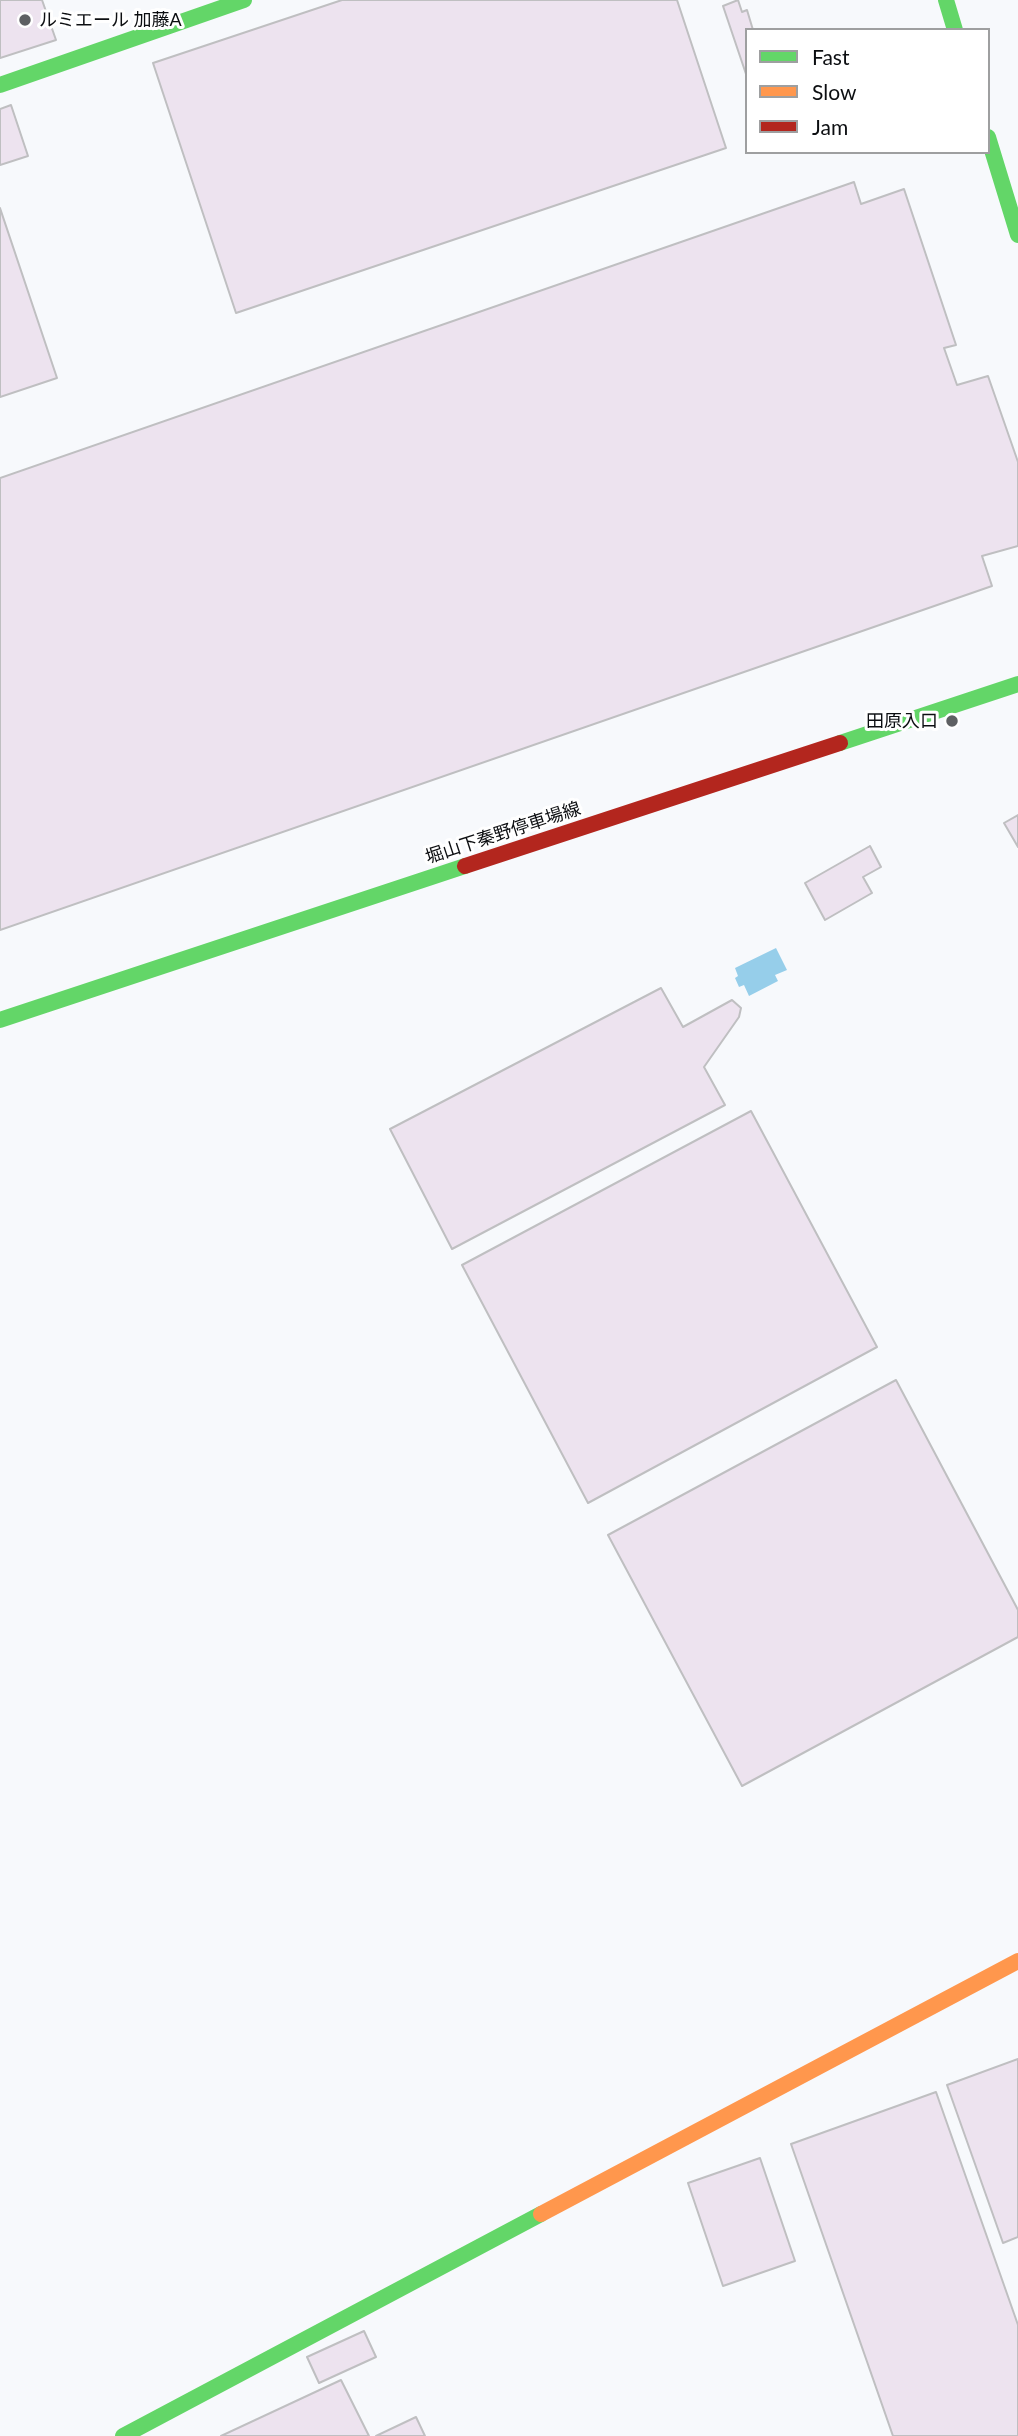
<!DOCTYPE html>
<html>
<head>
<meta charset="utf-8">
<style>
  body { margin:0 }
  #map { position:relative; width:1018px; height:2436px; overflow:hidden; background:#f7f9fc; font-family:Lato,sans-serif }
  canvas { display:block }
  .legend { position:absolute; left:745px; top:28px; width:245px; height:126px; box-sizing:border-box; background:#fff; border:2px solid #9e9fa0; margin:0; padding:9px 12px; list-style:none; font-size:21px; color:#0c0e11 }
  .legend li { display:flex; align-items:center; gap:14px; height:35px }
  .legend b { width:35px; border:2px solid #9e9fa0 }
</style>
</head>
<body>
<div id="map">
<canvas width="1018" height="2436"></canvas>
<ul class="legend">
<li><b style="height:9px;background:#63d668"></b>Fast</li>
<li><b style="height:9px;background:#ff974d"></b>Slow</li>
<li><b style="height:9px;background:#b3261e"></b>Jam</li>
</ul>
</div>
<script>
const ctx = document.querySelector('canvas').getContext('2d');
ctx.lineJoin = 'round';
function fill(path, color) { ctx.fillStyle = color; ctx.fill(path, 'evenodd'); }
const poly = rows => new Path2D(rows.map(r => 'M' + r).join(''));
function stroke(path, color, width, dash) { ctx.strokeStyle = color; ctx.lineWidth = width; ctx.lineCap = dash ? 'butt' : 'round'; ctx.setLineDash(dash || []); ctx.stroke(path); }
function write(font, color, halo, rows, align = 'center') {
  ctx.font = font + ' Lato,"Noto Sans JP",sans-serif'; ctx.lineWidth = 6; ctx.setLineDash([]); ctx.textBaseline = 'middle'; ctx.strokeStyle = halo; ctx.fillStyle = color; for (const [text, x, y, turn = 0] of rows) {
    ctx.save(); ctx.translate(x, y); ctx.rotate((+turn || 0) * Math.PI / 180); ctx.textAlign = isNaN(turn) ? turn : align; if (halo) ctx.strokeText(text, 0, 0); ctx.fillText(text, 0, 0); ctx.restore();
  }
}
fill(poly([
  [776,948,787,970,775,975,778,981,749,996,744,985,739,987,735,978,738,976,735,968]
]), '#96ceea');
const building = poly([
  [0,0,42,0,56,40,0,58,0,0],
  [342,0,677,0,726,148,236,313,153,63,342,0],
  [738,0,742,12,747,10,753,30,747,30,747,77,723,6,738,0],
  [11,105,28,156,0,165,0,109,11,105],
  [854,182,861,204,904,189,956,345,944,348,957,385,988,376,1018,462,1018,546,982,556,992,586,0,930,0,478,854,182],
  [0,208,57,378,0,397,0,208],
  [1018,815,1018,847,1004,823,1018,815],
  [870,846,881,867,863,877,872,893,825,920,805,883,870,846],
  [661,988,683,1027,732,1000,741,1008,739,1017,704,1067,725,1105,452,1249,390,1129,661,988],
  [751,1111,877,1347,588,1503,462,1265,751,1111],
  [896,1380,1018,1610,1018,1637,742,1786,608,1535,896,1380],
  [1018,2059,1018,2237,1003,2243,947,2085,1018,2059],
  [936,2092,1018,2325,1018,2436,893,2436,791,2144,936,2092],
  [760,2158,795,2261,723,2286,688,2183,760,2158],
  [364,2331,376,2357,319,2383,307,2357,364,2331],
  [341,2380,369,2436,221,2436,341,2380],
  [416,2417,425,2436,376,2436,416,2417]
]);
fill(building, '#ede3ef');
stroke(building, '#bfbfc1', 2);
stroke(poly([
  [946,0,955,30],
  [0,85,244,0],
  [988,137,1018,235],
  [840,743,1018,684],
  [0,1020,465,866],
  [123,2436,541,2214]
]), '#63d668', 16);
stroke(poly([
  [541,2214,1018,1961]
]), '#ff974d', 16);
stroke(poly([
  [465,866,840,743]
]), '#b3261e', 16);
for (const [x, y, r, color] of [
  [25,20,7,"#5e6063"],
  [952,721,7,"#5e6063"]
]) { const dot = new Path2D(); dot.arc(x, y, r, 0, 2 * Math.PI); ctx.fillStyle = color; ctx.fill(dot); stroke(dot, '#fff', 2.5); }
write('18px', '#0c0e11', '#fff', [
  ["ルミエール 加藤A",39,20],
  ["田原入口",938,721,"right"]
], 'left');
write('18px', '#0c0e11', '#fff', [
  ["堀山下秦野停車場線",503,833,-18]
]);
</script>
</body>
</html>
